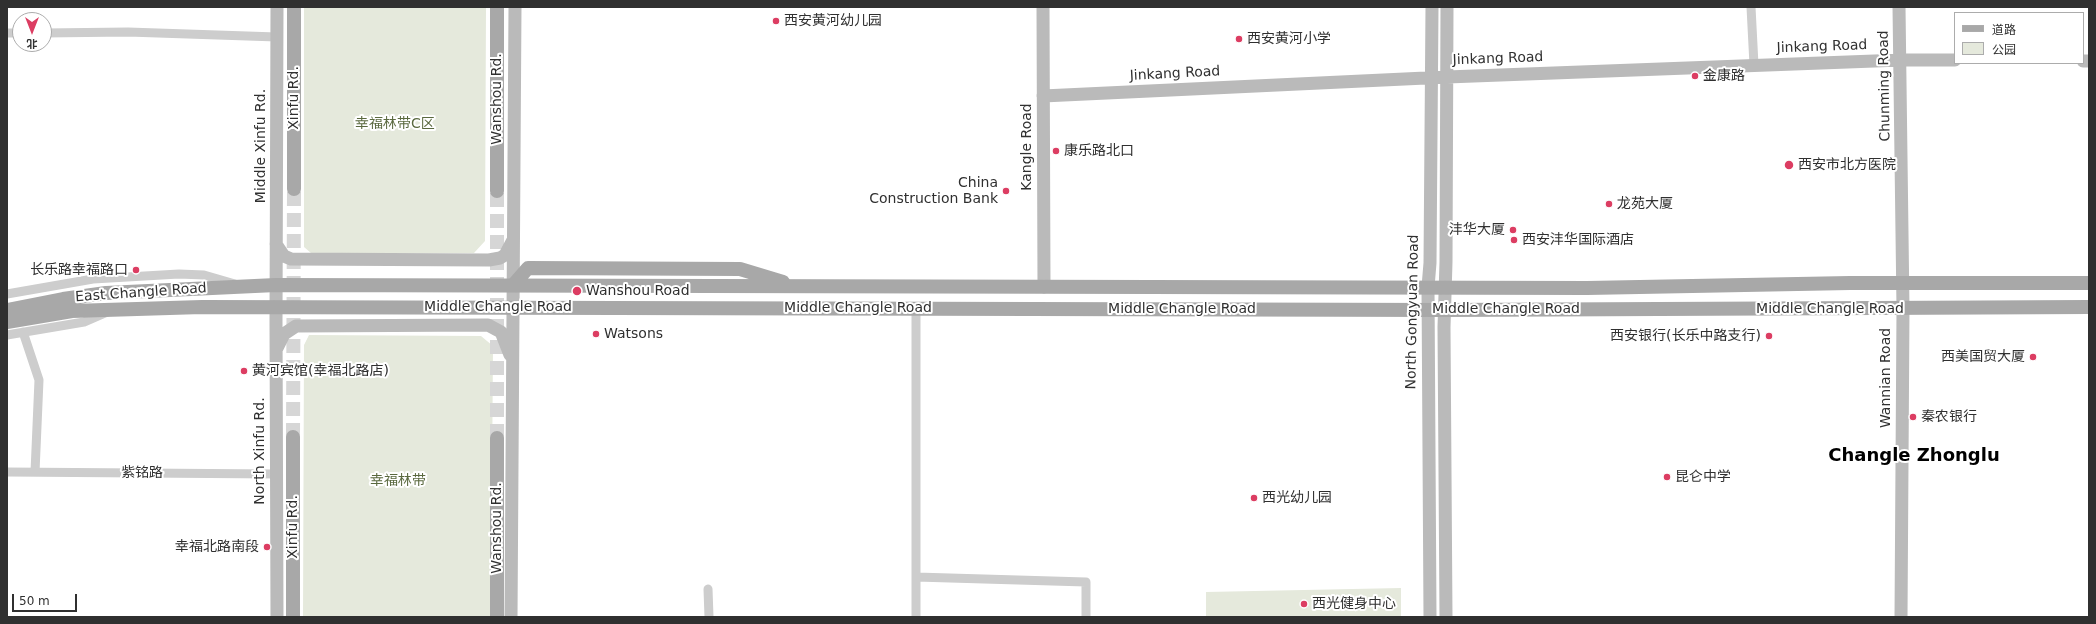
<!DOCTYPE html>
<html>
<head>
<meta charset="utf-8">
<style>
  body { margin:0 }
  #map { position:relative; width:2096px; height:624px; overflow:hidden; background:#fff; font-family:"DejaVu Sans","Noto Sans SC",sans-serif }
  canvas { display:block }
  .frame { position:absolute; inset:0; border:8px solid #303030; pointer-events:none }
  .legend { position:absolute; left:1954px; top:12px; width:130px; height:52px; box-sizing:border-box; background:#fff; border:1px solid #acacac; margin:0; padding:5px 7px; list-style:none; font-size:12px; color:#303030 }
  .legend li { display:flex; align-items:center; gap:8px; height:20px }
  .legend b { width:20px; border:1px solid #acacac }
  .north { position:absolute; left:12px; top:12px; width:40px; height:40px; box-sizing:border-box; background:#fff; border:1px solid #acacac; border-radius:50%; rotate:180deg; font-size:11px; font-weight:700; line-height:16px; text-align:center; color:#303030 }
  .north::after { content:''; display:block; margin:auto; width:14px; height:18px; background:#dc3d62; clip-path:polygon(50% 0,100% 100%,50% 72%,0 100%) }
  .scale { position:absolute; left:12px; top:594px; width:65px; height:18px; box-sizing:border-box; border:2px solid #303030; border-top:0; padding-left:5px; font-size:12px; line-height:14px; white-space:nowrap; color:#303030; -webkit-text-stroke:3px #fff; paint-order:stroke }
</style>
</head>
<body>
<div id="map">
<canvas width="2096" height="624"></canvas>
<div class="frame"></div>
<ul class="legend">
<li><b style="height:5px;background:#a8a8a8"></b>道路</li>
<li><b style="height:11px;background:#e5e9dc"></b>公园</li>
</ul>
<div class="north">北</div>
<div class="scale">50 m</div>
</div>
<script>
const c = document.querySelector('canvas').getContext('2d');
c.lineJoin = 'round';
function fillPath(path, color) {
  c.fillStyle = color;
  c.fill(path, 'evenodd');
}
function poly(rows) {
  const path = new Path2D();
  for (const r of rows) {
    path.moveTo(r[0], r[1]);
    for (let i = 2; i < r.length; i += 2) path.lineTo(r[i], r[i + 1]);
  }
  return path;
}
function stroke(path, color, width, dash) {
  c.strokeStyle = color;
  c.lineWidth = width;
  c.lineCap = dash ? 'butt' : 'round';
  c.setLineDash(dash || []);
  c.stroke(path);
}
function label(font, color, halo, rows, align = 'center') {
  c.font = font + ' "DejaVu Sans","Noto Sans SC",sans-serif';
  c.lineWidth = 4;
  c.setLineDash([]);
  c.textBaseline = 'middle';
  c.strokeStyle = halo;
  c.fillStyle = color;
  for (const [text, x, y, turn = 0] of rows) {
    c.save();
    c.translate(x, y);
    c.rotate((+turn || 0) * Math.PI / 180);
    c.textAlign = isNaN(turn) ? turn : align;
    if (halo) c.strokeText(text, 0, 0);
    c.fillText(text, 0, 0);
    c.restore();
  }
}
fillPath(poly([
  [304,7,486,7,485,241,474,253,311,253,304,247],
  [309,335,481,336,493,346,491,617,303,617,304,345],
  [1401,588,1401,617,1206,617,1206,592]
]), '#e5e9dc');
stroke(poly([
  [293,437,294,189],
  [497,438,497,191]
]), '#d6d6d6', 14, [14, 7]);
stroke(poly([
  [1751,7,1754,65],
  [7,33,20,33],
  [44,33,128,32,277,37],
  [7,294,93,279,179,274,204,275,235,284],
  [23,332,39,380,35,472],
  [7,335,84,322,107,312],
  [7,472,277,474],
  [916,577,1086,582,1086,617],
  [708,589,709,617],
  [916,617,916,307]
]), '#cdcdcd', 9);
stroke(poly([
  [1043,7,1044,287],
  [1899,7,1903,309,1901,617],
  [2083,61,2089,61],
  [1043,96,1447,77,1901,60,1955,60],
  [276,244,284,256,291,259,489,260,500,258,505,255,513,240],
  [277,348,284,334,296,326,488,325,501,332,510,355],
  [277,617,276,321,277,7],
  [511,617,515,7],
  [1430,617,1428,287,1430,263,1432,7],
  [1446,617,1444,327,1446,262,1447,7]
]), '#bababa', 13);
stroke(poly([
  [497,7,497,191],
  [294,189,294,7],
  [514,284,528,268,740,269,783,282],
  [7,310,63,299,106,293,276,285,1587,288,1850,283,2089,283],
  [7,322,72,311,202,307,1444,310,2089,307],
  [497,438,497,617],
  [293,617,293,437]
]), '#a8a8a8', 14);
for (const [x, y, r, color] of [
  [776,21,4,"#dc3d62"],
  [1239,39,4,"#dc3d62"],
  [1695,76,4,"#dc3d62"],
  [1056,151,4,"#dc3d62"],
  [1789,165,5,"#dc3d62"],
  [1006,191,4,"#dc3d62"],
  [1609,204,4,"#dc3d62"],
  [1513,230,4,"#dc3d62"],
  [1514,240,4,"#dc3d62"],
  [136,270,4,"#dc3d62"],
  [577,291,5,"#dc3d62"],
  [596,334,4,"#dc3d62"],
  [1769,336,4,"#dc3d62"],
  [2033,357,4,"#dc3d62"],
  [244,371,4,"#dc3d62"],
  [1913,417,4,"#dc3d62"],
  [1667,477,4,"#dc3d62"],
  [1254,498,4,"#dc3d62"],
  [267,547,4,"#dc3d62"],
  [1304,604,4,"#dc3d62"]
]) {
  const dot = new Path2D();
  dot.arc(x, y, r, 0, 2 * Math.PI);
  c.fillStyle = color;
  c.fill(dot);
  stroke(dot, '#fff', 1.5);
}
label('14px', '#303030', '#fff', [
  ["西安黄河幼儿园",784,21],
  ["西安黄河小学",1247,39],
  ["金康路",1703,76],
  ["康乐路北口",1064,151],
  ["西安市北方医院",1798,165],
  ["China",998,183,"right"],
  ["Construction Bank",998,199,"right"],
  ["龙苑大厦",1617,204],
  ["沣华大厦",1505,230,"right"],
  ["西安沣华国际酒店",1522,240],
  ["长乐路幸福路口",128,270,"right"],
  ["Wanshou Road",586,291],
  ["Watsons",604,334],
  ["西安银行(长乐中路支行)",1761,336,"right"],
  ["西美国贸大厦",2025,357,"right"],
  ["黄河宾馆(幸福北路店)",252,371],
  ["秦农银行",1921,417],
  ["昆仑中学",1675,477],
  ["西光幼儿园",1262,498],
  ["幸福北路南段",259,547,"right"],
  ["西光健身中心",1312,604]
], 'left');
label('14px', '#303030', '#fff', [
  ["Jinkang Road",1822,47,-2],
  ["Jinkang Road",1498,59,-2],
  ["Jinkang Road",1175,74,-3],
  ["Chunming Road",1885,86,-91],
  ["Xinfu Rd.",294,98,-90],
  ["Wanshou Rd.",497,99,-90],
  ["Middle Xinfu Rd.",261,146,-90],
  ["Kangle Road",1027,147,-90],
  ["East Changle Road",141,293,-4],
  ["Middle Changle Road",498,307],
  ["Middle Changle Road",858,308],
  ["Middle Changle Road",1182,309],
  ["Middle Changle Road",1506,309],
  ["Middle Changle Road",1830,309],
  ["North Gongyuan Road",1413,312,-89],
  ["Wannian Road",1886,378,-90],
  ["North Xinfu Rd.",260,451,-90],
  ["紫铭路",142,473],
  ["Xinfu Rd.",293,527,-90],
  ["Wanshou Rd.",497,528,-90]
]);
label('14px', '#5a693f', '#fff', [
  ["幸福林带C区",395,124],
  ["幸福林带",398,481]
]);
label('bold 18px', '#000', '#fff', [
  ["Changle Zhonglu",1914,456]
]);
</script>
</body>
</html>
